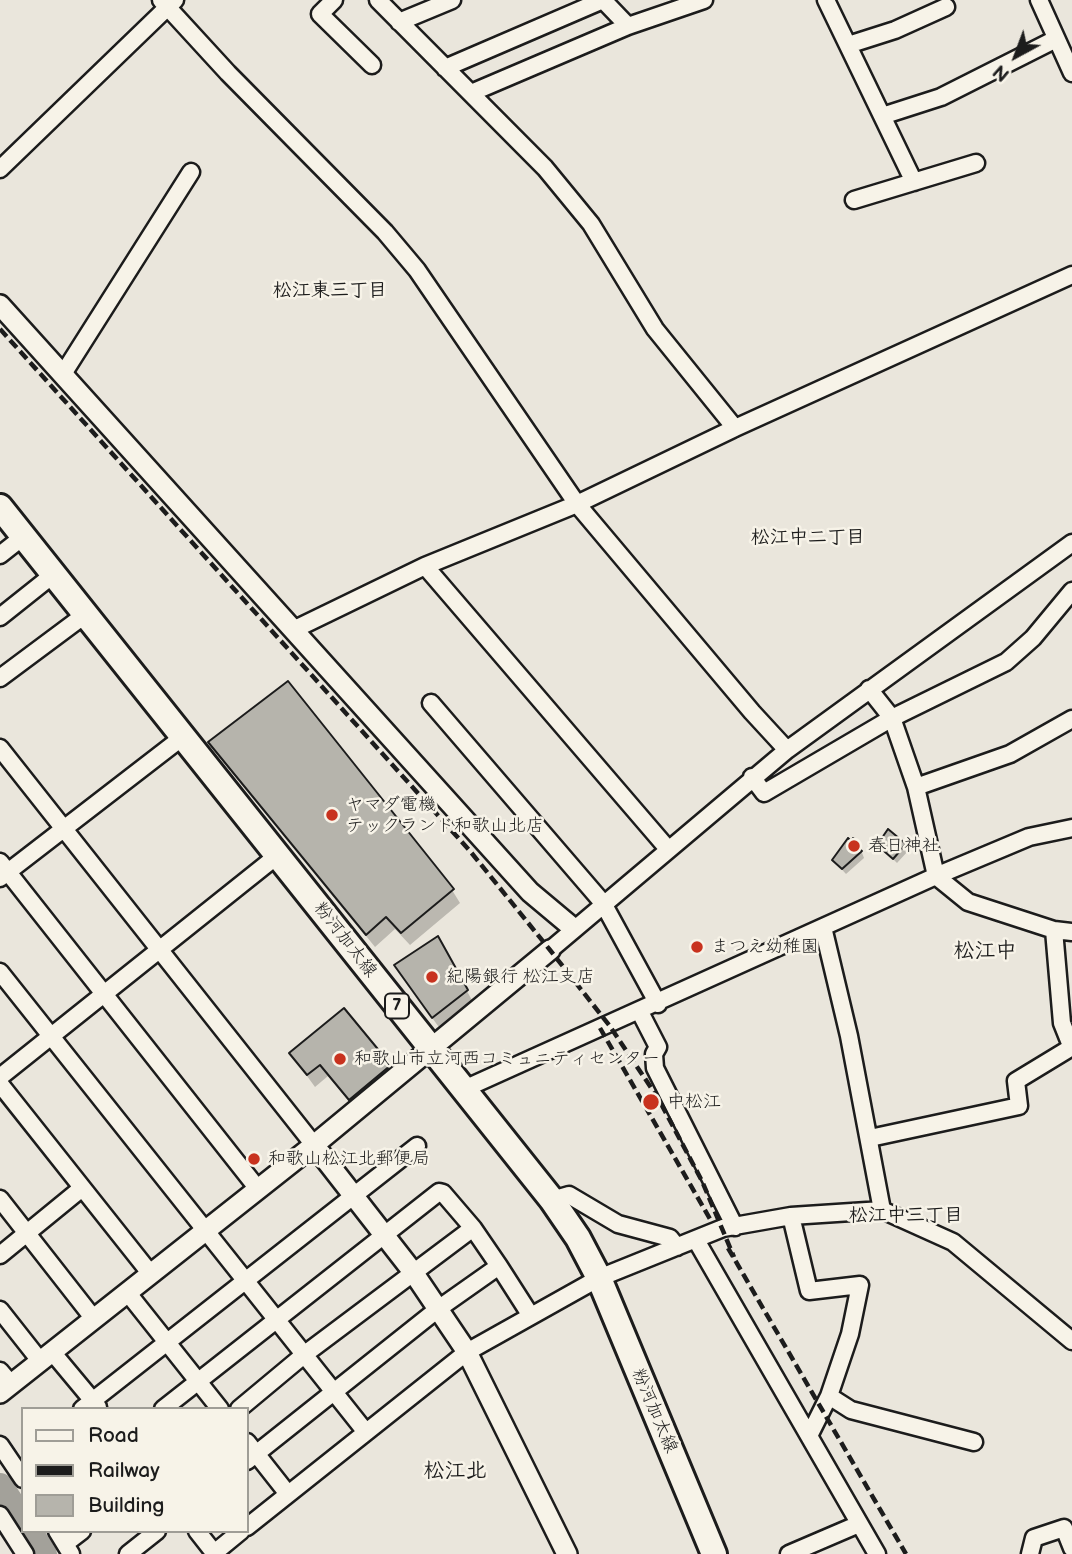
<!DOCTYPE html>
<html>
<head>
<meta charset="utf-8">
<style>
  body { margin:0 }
  #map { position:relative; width:1072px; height:1554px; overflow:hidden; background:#eae6dc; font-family:"Balsamiq Sans",sans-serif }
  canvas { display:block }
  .legend { position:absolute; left:21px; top:1407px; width:228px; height:126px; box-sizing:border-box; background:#f7f3e8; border:2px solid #9f9d96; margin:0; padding:9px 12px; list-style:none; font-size:21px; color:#1c1c1c }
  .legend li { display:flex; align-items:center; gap:14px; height:35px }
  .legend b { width:35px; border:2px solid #9f9d96 }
  .north { position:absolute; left:981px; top:21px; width:70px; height:70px; -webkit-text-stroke:5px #f7f3e8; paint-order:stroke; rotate:221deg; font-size:19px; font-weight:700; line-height:28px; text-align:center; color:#1c1c1c }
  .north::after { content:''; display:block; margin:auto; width:24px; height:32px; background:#1c1c1c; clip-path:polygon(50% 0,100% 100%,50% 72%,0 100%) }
</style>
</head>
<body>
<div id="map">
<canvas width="1072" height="1554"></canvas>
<ul class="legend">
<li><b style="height:9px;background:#f7f3e8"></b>Road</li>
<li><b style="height:9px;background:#1c1c1c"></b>Railway</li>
<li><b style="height:19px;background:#b6b4ac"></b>Building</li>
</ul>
<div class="north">N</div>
</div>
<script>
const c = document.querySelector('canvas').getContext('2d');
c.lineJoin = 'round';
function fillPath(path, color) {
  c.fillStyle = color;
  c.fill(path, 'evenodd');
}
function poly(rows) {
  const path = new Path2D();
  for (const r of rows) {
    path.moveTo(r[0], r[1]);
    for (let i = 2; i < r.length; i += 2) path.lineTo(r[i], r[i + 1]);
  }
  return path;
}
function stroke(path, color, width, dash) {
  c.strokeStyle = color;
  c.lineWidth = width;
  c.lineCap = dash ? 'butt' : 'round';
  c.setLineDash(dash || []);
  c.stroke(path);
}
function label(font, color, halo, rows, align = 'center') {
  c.font = font + ' "Balsamiq Sans","Klee One",sans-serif';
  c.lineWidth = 5;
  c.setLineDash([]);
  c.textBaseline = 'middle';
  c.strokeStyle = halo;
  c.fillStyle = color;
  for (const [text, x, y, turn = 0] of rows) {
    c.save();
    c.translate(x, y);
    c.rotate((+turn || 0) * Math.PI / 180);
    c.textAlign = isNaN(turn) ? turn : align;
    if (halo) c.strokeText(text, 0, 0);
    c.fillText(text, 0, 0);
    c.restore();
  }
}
fillPath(poly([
  [210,743,452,890,460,903,410,945,395,929,375,947],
  [859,845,864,858,846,874,834,861],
  [904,845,908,851,897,863,880,846],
  [438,938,474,1004,441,1030,403,978],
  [344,1011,397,1079,357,1111,328,1076,315,1087,291,1054]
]), '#0003');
stroke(poly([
  [0,1486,23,1521],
  [29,1531,44,1554]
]), '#a3a19a', 26);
const building = poly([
  [288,681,454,889,401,933,386,917,366,935,208,742,288,681],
  [888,829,906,844,893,859,877,845,888,829],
  [848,838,851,841,853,838,860,844,857,847,862,851,842,869,832,860,848,838],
  [438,936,468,990,432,1018,394,965,438,936],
  [344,1008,391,1065,349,1100,320,1065,307,1075,289,1053,344,1008]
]);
fillPath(building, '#b6b4ac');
stroke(building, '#1c1c1c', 2);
const minor = poly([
  [161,0,228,73,385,232,417,270,577,504,752,712,787,750],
  [334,0,320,14,372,65],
  [378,0,545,168,591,224,655,329,735,428],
  [603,0,628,26],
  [826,0,914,182],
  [1039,0,1072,73],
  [399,22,452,0],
  [848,45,895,30,946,7],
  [445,68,603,0],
  [471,93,628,26,704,0],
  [882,116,941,97,1056,39],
  [0,169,175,0],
  [854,200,976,163],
  [63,374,191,172],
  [0,555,24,536],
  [425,566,668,849],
  [0,617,54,574],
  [293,630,425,566,577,504,735,428,1072,275],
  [0,678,86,614],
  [869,689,892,718,916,787,936,876,968,902,1054,930,1072,932],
  [431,703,603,903,658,1004],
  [0,748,314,1145],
  [752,777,764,793,892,718,1006,662,1033,638,1072,591],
  [916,787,1010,754,1072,719],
  [0,862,258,1189],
  [0,878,184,736],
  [823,927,849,1036,882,1210],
  [1054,930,1062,1023,1072,1048],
  [550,950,787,750,1072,543],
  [0,972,365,1431],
  [640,1012,658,1047,654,1054,655,1068,735,1227],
  [0,1077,278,855],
  [0,1084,150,1273],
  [464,1089,936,876,1029,837,1072,828],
  [870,1138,1019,1106,1016,1081,1072,1047],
  [0,1199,94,1319],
  [552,1200,569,1195,618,1224,670,1238,677,1247],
  [791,1216,809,1291,860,1285,850,1334,829,1396],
  [696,1240,877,1554],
  [0,1255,82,1188],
  [127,1292,220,1409],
  [0,1310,41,1362],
  [53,1353,98,1407],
  [0,1371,11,1384],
  [82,1409,417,1146],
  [163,1409,439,1192,443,1193,473,1228,499,1266],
  [239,1409,305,1354,473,1228],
  [809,1436,829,1396,851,1410,974,1442],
  [247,1442,288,1494],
  [0,1445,23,1479],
  [247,1461,438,1309,499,1266,531,1316],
  [0,1515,25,1554],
  [247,1527,467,1352,599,1278,723,1228,791,1216,882,1210,953,1242,1072,1341],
  [57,1531,71,1554],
  [197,1531,215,1554],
  [65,1544,82,1531],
  [128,1554,157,1531],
  [213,1554,241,1531],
  [789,1554,859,1524],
  [1030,1554,1034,1538,1064,1528,1072,1548]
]);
const tertiary = poly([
  [0,305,530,892,573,928],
  [314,1145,413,1272,467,1352,567,1554],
  [0,1393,314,1145,550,950]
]);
const primary = poly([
  [0,507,552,1200,578,1238,599,1278,714,1554]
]);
stroke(minor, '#1c1c1c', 21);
stroke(tertiary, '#1c1c1c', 24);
stroke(primary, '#1c1c1c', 30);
stroke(minor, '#f7f3e8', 16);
stroke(tertiary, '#f7f3e8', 19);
stroke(primary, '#f7f3e8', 24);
stroke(poly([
  [0,329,470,851,550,950,609,1025,658,1098,702,1181,734,1257],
  [600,1028,710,1219],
  [728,1248,906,1554]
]), '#1c1c1c', 4.5, [10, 5]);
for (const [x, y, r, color] of [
  [332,815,7,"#c8321e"],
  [854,846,7,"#c8321e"],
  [697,947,7,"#c8321e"],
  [432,977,7,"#c8321e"],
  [340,1059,7,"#c8321e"],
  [651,1102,9,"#c8321e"],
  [254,1159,7,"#c8321e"]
]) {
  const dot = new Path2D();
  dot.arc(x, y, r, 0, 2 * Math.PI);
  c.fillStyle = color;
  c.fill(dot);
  stroke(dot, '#f7f3e8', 2.5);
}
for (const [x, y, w] of [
  [397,1006,24]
]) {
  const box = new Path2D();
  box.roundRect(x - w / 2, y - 12.5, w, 25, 5);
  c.fillStyle = '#f7f3e8';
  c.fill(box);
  stroke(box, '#1c1c1c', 2);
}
label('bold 16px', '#1c1c1c', null, [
  ["7",397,1006]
]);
label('18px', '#1c1c1c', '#f7f3e8', [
  ["ヤマダ電機",346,805],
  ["テックランド和歌山北店",346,826],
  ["春日神社",868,846],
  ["まつえ幼稚園",711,947],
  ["紀陽銀行 松江支店",446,977],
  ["和歌山市立河西コミュニティセンター",354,1059],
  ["中松江",667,1102],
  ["和歌山松江北郵便局",268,1159]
], 'left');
label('18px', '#1c1c1c', '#f7f3e8', [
  ["粉河加太線",345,940,52],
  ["粉河加太線",654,1411,67]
]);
label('bold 19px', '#1c1c1c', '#f7f3e8', [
  ["松江東三丁目",330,291],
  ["松江中二丁目",808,538],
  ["松江中三丁目",906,1216]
]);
label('bold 21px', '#1c1c1c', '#f7f3e8', [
  ["松江中",985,952],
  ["松江北",455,1472]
]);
</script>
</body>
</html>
